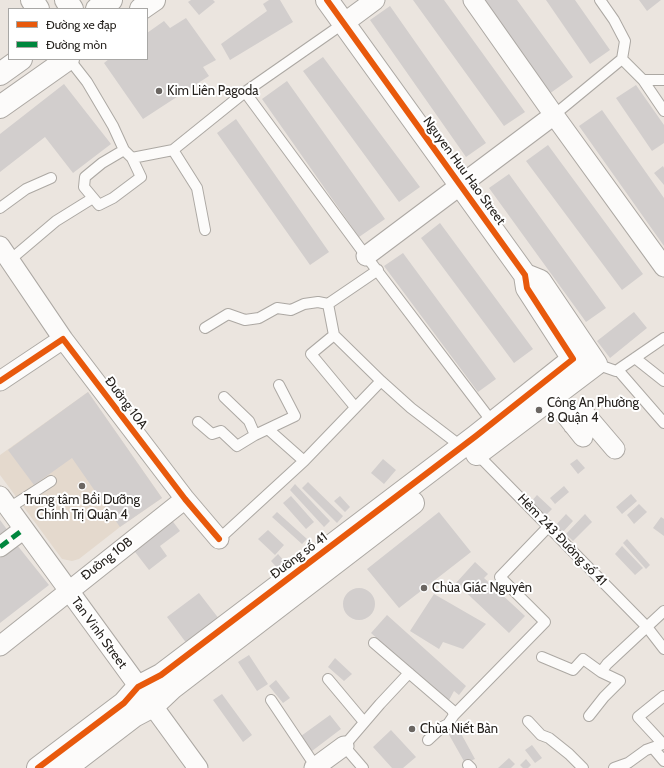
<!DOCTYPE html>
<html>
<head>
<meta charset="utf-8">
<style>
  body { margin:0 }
  #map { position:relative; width:664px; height:768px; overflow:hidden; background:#ebe5df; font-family:Cabin,sans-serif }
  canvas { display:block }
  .legend { position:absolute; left:8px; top:8px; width:140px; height:52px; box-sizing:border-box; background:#fff; border:1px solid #a8a7a5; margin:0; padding:5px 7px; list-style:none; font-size:12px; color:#26221e }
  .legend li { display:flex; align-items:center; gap:8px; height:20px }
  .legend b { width:20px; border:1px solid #a8a7a5 }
</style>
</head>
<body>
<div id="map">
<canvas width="664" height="768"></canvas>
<ul class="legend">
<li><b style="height:5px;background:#e8590c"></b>Đường xe đạp</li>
<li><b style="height:5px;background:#00873e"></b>Đường mòn</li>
</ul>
</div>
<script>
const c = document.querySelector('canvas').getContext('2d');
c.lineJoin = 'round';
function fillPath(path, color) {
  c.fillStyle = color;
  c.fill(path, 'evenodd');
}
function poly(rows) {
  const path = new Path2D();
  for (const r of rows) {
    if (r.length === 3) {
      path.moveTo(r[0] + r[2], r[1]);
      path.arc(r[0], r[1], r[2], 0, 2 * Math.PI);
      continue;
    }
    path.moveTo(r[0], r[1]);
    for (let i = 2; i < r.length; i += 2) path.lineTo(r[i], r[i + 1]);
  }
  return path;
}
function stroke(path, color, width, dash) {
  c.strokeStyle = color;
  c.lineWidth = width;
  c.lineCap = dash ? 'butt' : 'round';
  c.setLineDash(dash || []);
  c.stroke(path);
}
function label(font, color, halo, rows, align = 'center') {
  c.font = font + ' Cabin,sans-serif';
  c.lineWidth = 4;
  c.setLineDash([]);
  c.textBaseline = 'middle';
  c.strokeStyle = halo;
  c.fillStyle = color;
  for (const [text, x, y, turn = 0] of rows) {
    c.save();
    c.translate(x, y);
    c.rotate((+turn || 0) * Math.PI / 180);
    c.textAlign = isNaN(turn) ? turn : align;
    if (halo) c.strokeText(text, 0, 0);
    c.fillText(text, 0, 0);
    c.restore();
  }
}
fillPath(poly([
  [88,392,162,498,120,527,79,559,72,561,62,559,0,475,0,455]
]), '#e4d9cd');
fillPath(poly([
  [191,0,213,0,215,2,199,15,188,2],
  [269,0,280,0,293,22,230,60,221,44,267,11,263,4],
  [413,0,444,0,525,112,504,126],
  [481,0,517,0,573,77,549,94],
  [546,0,575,0,610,50,590,64],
  [639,0,661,0,647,11],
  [390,6,486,143,466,157,370,20],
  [186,18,216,60,203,67,209,76,143,119,104,63,109,59,147,59,147,33,164,21,170,28],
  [323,57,420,187,399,202,303,71],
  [287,81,385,219,359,237,262,99],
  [64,84,111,144,73,173,45,137,0,172,0,134],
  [636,85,664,125,664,143,652,151,616,98],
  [602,110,664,198,664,246,579,126],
  [236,119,329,252,310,265,217,133],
  [548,145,643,274,622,290,526,161],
  [663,166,664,168,664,185,654,173],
  [509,174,606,308,586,322,489,188],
  [440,223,533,349,514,363,421,238],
  [403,253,496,379,478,392,384,266],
  [634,312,647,328,610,358,597,341],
  [88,392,162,498,120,527,72,458,34,485,8,450],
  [383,459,396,470,384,484,371,473],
  [577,459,585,468,578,474,570,464],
  [308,482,343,516,337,523,302,488],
  [295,484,330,521,324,527,290,490],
  [564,486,569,492,555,504,550,498],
  [631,494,637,501,622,514,616,507],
  [537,495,552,509,545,516,530,503],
  [291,496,314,522,306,529,283,503],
  [340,496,350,507,345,512,334,501],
  [639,504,647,512,634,524,627,515],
  [277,512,307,539,302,544,272,517],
  [439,512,471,552,399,608,367,569],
  [566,514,573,521,562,533,555,526],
  [585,514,592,522,573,541,566,534],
  [661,517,664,519,664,536,653,528],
  [171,519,180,531,160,546,167,556,149,570,132,548],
  [0,520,11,535,0,542],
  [268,530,284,545,275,555,258,539],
  [627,539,650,565,646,569,623,543],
  [17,545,49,585,0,623,0,558],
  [622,546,643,568,635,575,615,554],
  [278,554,285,562,278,569,271,561],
  [475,562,488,574,484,578,525,616,509,633,456,583],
  [359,604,16],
  [199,593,223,624,190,648,167,617],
  [434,594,486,624,463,649,443,642,439,649,410,631],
  [387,615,466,686,459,695,454,691,448,702,371,633],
  [249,655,268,684,257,691,238,662],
  [335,658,352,674,344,681,328,667],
  [276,680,290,698,283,703,269,686],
  [222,694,252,735,243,742,213,700],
  [330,715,341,729,312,751,301,736],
  [458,728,475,759,465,763,448,733],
  [391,730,416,757,403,768,392,768,373,747],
  [532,745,542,758,535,763,525,750],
  [509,758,515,764,511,768,498,768],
  [526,759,531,765,528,768,523,768,520,765]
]), '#d2cecd');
const lane = poly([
  [69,59,87,82,113,126,124,150],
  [622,59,643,80,664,111],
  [643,80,664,80],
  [245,92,366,256,493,423],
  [554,115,622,59,625,41,614,20,600,0],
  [124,150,132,158,141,177,113,198,99,205,84,187,85,177,102,163,124,150],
  [173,150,245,92,344,23],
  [132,158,173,150,197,188,205,230],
  [0,208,26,189,51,178],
  [10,260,56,221,93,198],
  [328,304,334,335,381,381,411,408,462,447],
  [205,328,228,314,245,320,259,318,277,308,291,310,304,304,318,302,328,304,378,270],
  [334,335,311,354,355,407],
  [635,358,664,381],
  [596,364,616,371,664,338],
  [618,370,664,423],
  [224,397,249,421,255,435],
  [198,422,212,434,221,431,237,446,255,435,295,416,279,385],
  [269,430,304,461],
  [477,454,647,627,664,649],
  [9,508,51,481],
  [219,539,304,461,381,381],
  [374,643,452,710,454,715,545,622,500,577,549,526],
  [542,657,573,670,583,659,601,672,620,681,604,697,589,716],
  [601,672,607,664,664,611],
  [328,679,364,722],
  [271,700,316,767],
  [528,721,541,735,549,738,569,754,583,768],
  [428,740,442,727,448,724,454,715],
  [653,748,664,761],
  [468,765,471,768],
  [363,768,344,746,380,704,409,673],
  [614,768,628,763,646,750,663,744,638,717,664,696]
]);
const street = poly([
  [473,0,554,115,664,267],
  [344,23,375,0],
  [0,246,63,339],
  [366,256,554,115],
  [0,381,63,339,185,499,219,539],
  [552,398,583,437],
  [573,425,586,415,615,449],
  [0,496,198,768],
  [0,547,24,529],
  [0,646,185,499],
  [314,768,344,746]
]);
const secondary = poly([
  [327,0,525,275,527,288,573,359],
  [97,9,111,0],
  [141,9,154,0],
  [525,275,540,281,596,364],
  [477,454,596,364],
  [38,768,124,703,138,687,161,675,476,436,573,359],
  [66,768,134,716,153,706,172,688,413,503]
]);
const primary = poly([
  [32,0,38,9],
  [66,0,72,9],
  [0,74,21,59],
  [0,107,68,59]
]);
stroke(lane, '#aca8a3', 12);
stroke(street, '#aca8a3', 21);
stroke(secondary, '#aca8a3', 24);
stroke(primary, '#aca8a3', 24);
stroke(lane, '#fcfbfa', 10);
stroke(street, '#fcfbfa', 19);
stroke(secondary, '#fcfbfa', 22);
stroke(primary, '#fcfbfa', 22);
stroke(poly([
  [0,547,24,529]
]), '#00873e', 5, [10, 5]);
stroke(poly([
  [0,381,63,339,185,499,219,539],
  [38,768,124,703,138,687,161,675,476,436,573,359,527,288,525,275,327,0]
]), '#e8590c', 6);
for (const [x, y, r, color] of [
  [159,91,4,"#6b6662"],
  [539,410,4,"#6b6662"],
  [82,486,4,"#6b6662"],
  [424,588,4,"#6b6662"],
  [412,729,4,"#6b6662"]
]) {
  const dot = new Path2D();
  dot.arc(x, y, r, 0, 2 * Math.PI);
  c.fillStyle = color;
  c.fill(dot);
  stroke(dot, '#fff', 1.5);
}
label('13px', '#26221e', '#fff', [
  ["Kim Liên Pagoda",167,91],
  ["Công An Phường",547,403],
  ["8 Quận 4",547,418],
  ["Trung tâm Bồi Dưỡng",82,500,"center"],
  ["Chính Trị Quận 4",82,515,"center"],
  ["Chùa Giác Nguyên",432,588],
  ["Chùa Niết Bàn",420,729]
], 'left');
label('13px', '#26221e', '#fff', [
  ["Nguyen Huu Hao Street",464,171,54],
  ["Đường 10A",126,403,53],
  ["Hẻm 243 Đường số 41",562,540,46],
  ["Đường số 41",299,556,-37],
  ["Đường 10B",107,559,-38],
  ["Tan Vinh Street",99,633,54]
]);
</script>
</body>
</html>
